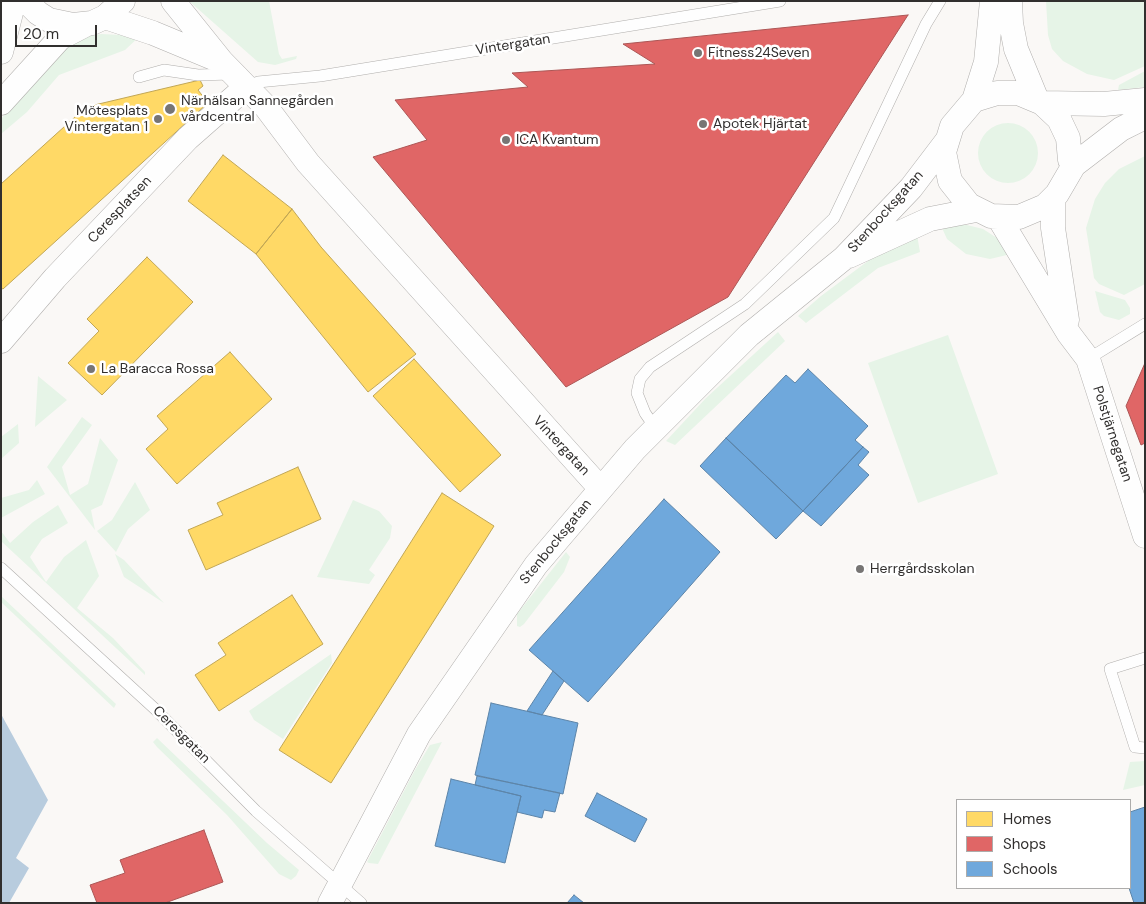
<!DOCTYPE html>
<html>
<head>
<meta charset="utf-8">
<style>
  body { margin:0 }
  #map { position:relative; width:1146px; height:904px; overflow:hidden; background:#faf8f6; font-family:"DM Sans",sans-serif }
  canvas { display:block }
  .frame { position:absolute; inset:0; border:2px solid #312f2e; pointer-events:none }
  .legend { position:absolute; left:956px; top:799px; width:175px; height:90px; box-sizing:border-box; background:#fff; border:1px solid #adacab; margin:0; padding:6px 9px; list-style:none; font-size:15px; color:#312f2e }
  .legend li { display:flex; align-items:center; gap:10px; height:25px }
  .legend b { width:25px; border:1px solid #adacab }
  .scale { position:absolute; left:15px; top:25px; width:82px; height:22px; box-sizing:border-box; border:2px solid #312f2e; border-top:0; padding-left:6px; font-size:15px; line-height:18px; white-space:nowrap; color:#312f2e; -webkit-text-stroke:4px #fff; paint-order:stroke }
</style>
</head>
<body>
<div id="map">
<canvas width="1146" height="904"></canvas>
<div class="frame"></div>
<ul class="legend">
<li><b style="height:14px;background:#ffd966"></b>Homes</li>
<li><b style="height:14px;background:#e06666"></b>Shops</li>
<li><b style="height:14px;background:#6fa8dc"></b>Schools</li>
</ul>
<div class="scale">20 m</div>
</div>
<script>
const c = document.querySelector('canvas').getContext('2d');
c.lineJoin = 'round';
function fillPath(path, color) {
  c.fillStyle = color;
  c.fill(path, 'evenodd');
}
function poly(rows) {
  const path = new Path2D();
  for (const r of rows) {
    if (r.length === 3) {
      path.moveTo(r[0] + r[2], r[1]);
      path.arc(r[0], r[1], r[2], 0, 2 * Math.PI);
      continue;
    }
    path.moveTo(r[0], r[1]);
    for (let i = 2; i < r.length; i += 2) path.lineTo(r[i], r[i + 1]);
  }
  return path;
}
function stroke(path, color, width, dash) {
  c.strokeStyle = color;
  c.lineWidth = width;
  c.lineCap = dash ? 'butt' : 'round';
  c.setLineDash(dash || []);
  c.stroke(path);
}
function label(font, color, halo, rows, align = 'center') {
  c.font = font + ' "DM Sans",sans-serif';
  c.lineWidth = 5;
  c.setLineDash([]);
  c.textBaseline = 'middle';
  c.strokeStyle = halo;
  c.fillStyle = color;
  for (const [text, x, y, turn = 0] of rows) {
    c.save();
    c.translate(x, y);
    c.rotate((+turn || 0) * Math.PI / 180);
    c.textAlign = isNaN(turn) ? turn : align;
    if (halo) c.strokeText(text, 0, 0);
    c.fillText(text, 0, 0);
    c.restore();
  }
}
fillPath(poly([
  [189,1,269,1,279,54,282,59,297,56,296,59,275,65,258,62],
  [1046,1,1145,2,1145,66,1114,80,1087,74,1063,61,1052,49,1048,35],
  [101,34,140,36,125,50,59,75,27,112,1,134,1,119,59,51,83,37],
  [1145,71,1145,87,1118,90,1119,85],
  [1008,153,30],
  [1145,156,1145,284,1124,295,1099,284,1094,278,1086,228,1095,199,1105,183,1119,169],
  [952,225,967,225,983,229,997,238,1011,254,990,259,966,254,947,239,942,228],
  [917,235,920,252,878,268,806,323,798,316,821,296,876,255],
  [1095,291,1125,300,1130,308,1130,314,1119,320,1104,316,1100,312],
  [778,332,785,341,675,445,666,441,706,398],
  [948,335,998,474,918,503,868,363],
  [38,376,67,400,35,427],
  [82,417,92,425,62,467,70,495,88,484,100,438,118,460,102,505,91,510,95,530,47,467],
  [18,424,19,443,1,459,1,437],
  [37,480,45,494,1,518,1,498,29,490],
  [135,482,150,510,128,529,116,552,97,531,112,520],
  [353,500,379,511,392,526,390,538,369,570,375,575,369,584,317,577],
  [58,505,68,523,42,539,30,557,46,582,64,557,86,540,99,576,77,608,113,638,145,672,145,675,1,541,1,531,10,543,33,522],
  [566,552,570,557,564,572,524,624,520,627,517,626,517,614],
  [115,554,124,560,164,603,124,577],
  [1,596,116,704,114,708,1,602],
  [331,654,332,663,283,739,254,720,249,711],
  [157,738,267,843,299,870,296,876,291,880,279,874,227,815,157,747,153,742],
  [442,742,378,864,369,863,367,862,369,858,415,770,430,745],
  [1145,761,1145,785,1123,790,1130,762]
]), '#e6f4e7');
fillPath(poly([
  [1,714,48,800,16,858,29,868,9,903,1,903]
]), '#b8ccde');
const homes = poly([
  [200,80,203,86,198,90,208,103,3,289,1,288,1,184,86,107,200,80],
  [223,155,292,209,256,254,188,201,223,155],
  [292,209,321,247,416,354,368,392,256,254,292,209],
  [147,257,193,302,102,395,68,363,99,331,87,319,147,257],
  [230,352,272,399,177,484,146,449,168,429,157,416,230,352],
  [414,359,501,455,460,492,373,396,414,359],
  [298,467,321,519,206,570,188,530,223,515,217,503,298,467],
  [442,493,494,526,331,783,279,750,442,493],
  [292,595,323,644,219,711,195,675,226,655,218,643,292,595]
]);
fillPath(homes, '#ffd966');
stroke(homes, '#c1a655', 1);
const shops = poly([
  [908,15,728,297,566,387,373,157,427,140,395,100,528,87,512,73,655,64,623,44,908,15],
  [1145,363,1145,443,1141,445,1126,406,1145,363],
  [204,830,223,882,165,903,97,903,90,885,125,873,120,860,204,830]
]);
fillPath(shops, '#e06666');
stroke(shops, '#ac5655', 1);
const schools = poly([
  [808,369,868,426,855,440,863,447,803,511,726,438,786,375,795,383,808,369],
  [726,438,803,511,776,539,700,466,726,438],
  [863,447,869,452,858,465,869,475,821,526,803,511,863,447],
  [664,499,720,552,588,702,529,650,664,499],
  [553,671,564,681,542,715,527,711,553,671],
  [491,703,578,723,563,794,475,775,491,703],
  [477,776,560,793,555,812,544,810,542,818,517,812,521,796,475,785,477,776],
  [451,779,521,796,505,863,435,846,451,779],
  [597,793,647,819,635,842,585,816,597,793],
  [1145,807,1145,903,1134,903,1129,888,1130,812,1145,807],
  [574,895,584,903,567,903,574,895]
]);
fillPath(schools, '#6fa8dc');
stroke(schools, '#5c84a8', 1);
const service = poly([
  [139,77,164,70,198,75,231,74],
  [246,87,258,82,320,76,780,1],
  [1088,359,1145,324],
  [656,429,645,413,637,393,640,379,650,367,745,304,834,218,926,24,940,1],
  [1,568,155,709,256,811,361,903],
  [1145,658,1110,669,1135,747,1145,748]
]);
const minor = poly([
  [26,1,38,13,49,20,73,25,92,23,105,17,123,1],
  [173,1,222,62,266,107,308,163,600,488],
  [1010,1,1011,23,1016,49,1037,100],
  [105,17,153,33,218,60],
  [1,52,14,1],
  [974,100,986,62,992,1],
  [1,103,60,38,85,25],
  [1042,103,1104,104,1145,100],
  [1074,165,1070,160,1068,138,1059,119,1042,103,1018,93,997,93,974,100,952,126,944,152,950,181,969,205,991,216,1019,217,1045,206,1057,194,1074,165,1121,129,1145,117],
  [1053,199,1053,228,1067,320],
  [999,218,1069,334,1088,359,1145,536],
  [849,256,930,219,976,210],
  [1,341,55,278,188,138,246,87],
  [330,903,419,734,536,565,635,449,749,335,844,258,911,188,946,142]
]);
stroke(service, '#b0aeac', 12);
stroke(minor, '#b0aeac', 25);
stroke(service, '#fefefe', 11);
stroke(minor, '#fefefe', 24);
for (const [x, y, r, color] of [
  [698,53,5,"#777574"],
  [170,109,6,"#777574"],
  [158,119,5,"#777574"],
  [703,124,5,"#777574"],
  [506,140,5,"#777574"],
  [91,369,5,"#777574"],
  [860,569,5,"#777574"]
]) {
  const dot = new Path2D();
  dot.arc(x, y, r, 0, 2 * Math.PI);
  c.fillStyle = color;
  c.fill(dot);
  stroke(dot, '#fff', 2);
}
label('14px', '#312f2e', '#fff', [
  ["Vintergatan",513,45,-9],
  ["Ceresplatsen",120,210,-47],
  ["Stenbocksgatan",886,212,-48],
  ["Polstjärnegatan",1112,434,72],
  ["Vintergatan",561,446,47],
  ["Stenbocksgatan",556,542,-51],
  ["Ceresgatan",181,735,45]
]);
label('14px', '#312f2e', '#fff', [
  ["Fitness24Seven",708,53],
  ["Närhälsan Sannegården",181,101],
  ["vårdcentral",181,117],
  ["Mötesplats",148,111,"right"],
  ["Vintergatan 1",148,127,"right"],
  ["Apotek Hjärtat",713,124],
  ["ICA Kvantum",516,140],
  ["La Baracca Rossa",101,369],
  ["Herrgårdsskolan",870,569]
], 'left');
</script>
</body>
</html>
